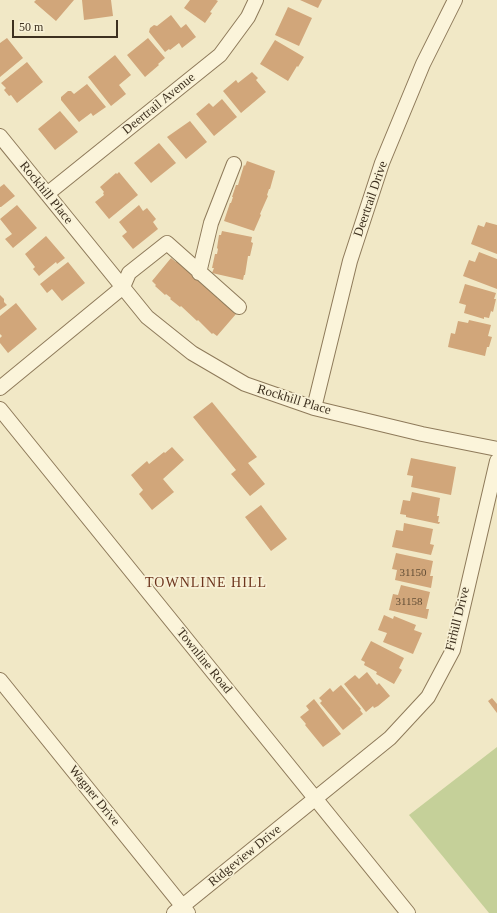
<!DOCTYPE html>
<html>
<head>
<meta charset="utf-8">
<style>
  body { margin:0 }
  #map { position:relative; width:497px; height:913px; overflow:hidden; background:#f1e8c6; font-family:"Times New Roman",serif }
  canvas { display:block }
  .scale { position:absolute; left:12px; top:20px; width:106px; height:18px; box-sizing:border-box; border:2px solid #3d301f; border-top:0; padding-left:5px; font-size:12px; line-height:14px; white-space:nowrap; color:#3d301f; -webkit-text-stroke:3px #f8f1d6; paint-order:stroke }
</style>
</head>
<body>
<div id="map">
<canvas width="497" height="913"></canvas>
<div class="scale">50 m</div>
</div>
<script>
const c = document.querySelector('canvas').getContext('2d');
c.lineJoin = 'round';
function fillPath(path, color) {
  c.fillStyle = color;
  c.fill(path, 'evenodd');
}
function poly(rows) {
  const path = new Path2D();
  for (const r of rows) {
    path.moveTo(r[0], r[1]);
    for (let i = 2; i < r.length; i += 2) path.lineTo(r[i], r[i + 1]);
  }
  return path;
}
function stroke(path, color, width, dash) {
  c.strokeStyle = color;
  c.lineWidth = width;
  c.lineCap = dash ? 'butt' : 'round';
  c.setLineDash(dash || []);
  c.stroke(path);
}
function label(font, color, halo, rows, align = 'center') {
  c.font = font + ' "Times New Roman",serif';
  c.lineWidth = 3.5;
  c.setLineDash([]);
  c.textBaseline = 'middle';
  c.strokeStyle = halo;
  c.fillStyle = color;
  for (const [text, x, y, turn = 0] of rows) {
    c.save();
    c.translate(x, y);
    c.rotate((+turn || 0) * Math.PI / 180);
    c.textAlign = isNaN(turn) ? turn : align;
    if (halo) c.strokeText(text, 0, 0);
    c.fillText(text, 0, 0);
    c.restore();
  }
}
fillPath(poly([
  [497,747,497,913,489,913,409,815]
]), '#c5d099');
fillPath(poly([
  [36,0,74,0,56,21,34,2],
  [82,0,111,0,113,16,84,20],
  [190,0,216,0,218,1,210,12,212,13,205,23,184,8],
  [300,0,322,0,318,8],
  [288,7,312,18,299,46,275,35],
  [171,15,181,28,186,24,196,37,182,48,179,43,170,50,169,49,165,52,149,32,150,28,154,25,157,26],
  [7,38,23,58,0,77,0,43],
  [148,38,165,58,158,64,159,65,145,77,127,55],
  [275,40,304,57,298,67,297,66,288,81,260,64],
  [115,55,131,75,119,85,126,94,111,106,88,77],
  [27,62,43,82,17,103,11,95,9,96,4,90,6,88,1,83],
  [252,72,258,78,256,80,266,92,241,113,223,91,236,80,238,83],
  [87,84,106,107,93,116,91,113,79,122,61,100,61,97,68,91,71,91,74,94],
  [222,99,237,117,214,136,196,114,209,103,213,107],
  [60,111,78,132,55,150,38,129],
  [190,121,207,142,186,159,167,137],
  [159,143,176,163,151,183,134,163],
  [247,161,275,171,270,189,269,189,267,195,268,196,260,214,261,215,254,231,224,221,230,203,231,203,233,197,232,197,236,185,238,185,244,165,245,166],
  [119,172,138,195,109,219,95,202,104,195,103,193,104,192,100,187,116,173,117,174],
  [4,184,15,196,1,207,0,207,0,187],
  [17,205,37,228,13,248,5,239,12,234,0,219],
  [139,205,143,211,147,208,156,219,153,222,158,229,133,249,122,236,127,232,119,222],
  [486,222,497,225,497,254,471,244,478,225,484,227],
  [222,231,252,237,251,242,253,243,250,256,248,256,245,275,244,275,243,280,212,273,214,268,212,268,215,254,217,254,218,249,217,248,219,235,221,235],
  [46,236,65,258,57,264,56,262,39,276,33,269,35,267,25,254],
  [479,252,497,259,497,289,463,276,469,260,475,262],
  [171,258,176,262,177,261,191,274,192,273,219,296,217,298,233,309,232,311,236,314,217,336,213,333,212,334,198,320,197,321,181,306,180,307,170,299,171,298,166,294,165,295,155,286,156,285,152,281],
  [68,262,85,283,62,301,52,289,47,293,40,284],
  [465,284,496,293,494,299,496,299,493,312,491,311,489,318,484,317,484,319,464,313,466,305,459,303],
  [0,295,4,299,4,302,7,305,0,310],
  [16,303,37,329,8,353,0,343,0,338,2,336,0,334,0,316],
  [469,320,491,325,488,336,492,337,489,347,487,347,485,356,448,347,451,333,455,334,458,321,468,323],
  [212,402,257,457,248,463,265,484,250,496,231,474,236,470,193,417],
  [172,447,184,460,163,479,174,492,152,510,139,494,143,490,131,475,147,461,149,464,164,452,165,453],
  [411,458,456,467,451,495,411,487,413,476,407,475],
  [412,492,440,498,437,516,439,516,438,522,440,522,439,524,406,517,406,515,400,514,403,500,410,501],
  [261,505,287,539,271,551,245,517],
  [404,523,433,529,430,544,434,545,431,555,392,547,396,530,403,531],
  [396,553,433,561,430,576,433,576,431,588,395,580,397,570,392,569],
  [401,585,430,592,426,609,429,609,427,619,389,610,393,594,398,595],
  [384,615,393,619,394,616,416,625,414,630,422,633,413,654,383,642,387,633,378,630],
  [371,641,404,658,399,668,402,670,394,684,376,674,377,672,364,665,365,662,361,660],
  [367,672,377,685,379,683,390,696,378,706,374,708,373,706,366,712,344,684,355,675,359,679],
  [341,685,361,709,360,710,363,714,343,730,320,703,322,701,319,698,330,688,333,692],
  [492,698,497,704,497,713,488,701],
  [314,699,341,734,323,747,305,725,306,724,300,717,309,710,306,706]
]), '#d1a67a');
const minor = poly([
  [0,136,147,317,192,353,245,384,314,408,422,434,497,449],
  [47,194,220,55,248,17,256,0],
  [199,273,211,223,234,164],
  [0,388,123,287,129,273,167,243,239,307],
  [314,408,350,261,382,163,423,64,455,0],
  [0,409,408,913],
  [0,680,188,913],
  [174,913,390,738,428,697,453,650,497,461]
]);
stroke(minor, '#8e7a5a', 16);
stroke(minor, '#fbf4da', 14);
label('11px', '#624e36', null, [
  ["31150",413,573],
  ["31158",409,602]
]);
label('13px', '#3d301f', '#f8f1d6', [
  ["Deertrail Avenue",159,104,-39],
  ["Rockhill Place",46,193,51],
  ["Deertrail Drive",371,199,-71],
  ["Rockhill Place",294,400,17],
  ["Firhill Drive",458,619,-76],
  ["Townline Road",204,661,51],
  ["Wagner Drive",94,796,51],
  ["Ridgeview Drive",245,856,-39]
]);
c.letterSpacing = '1px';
label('14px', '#6c341c', '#f8f1d6', [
  ["TOWNLINE HILL",206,583]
]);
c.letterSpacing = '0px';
</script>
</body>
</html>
